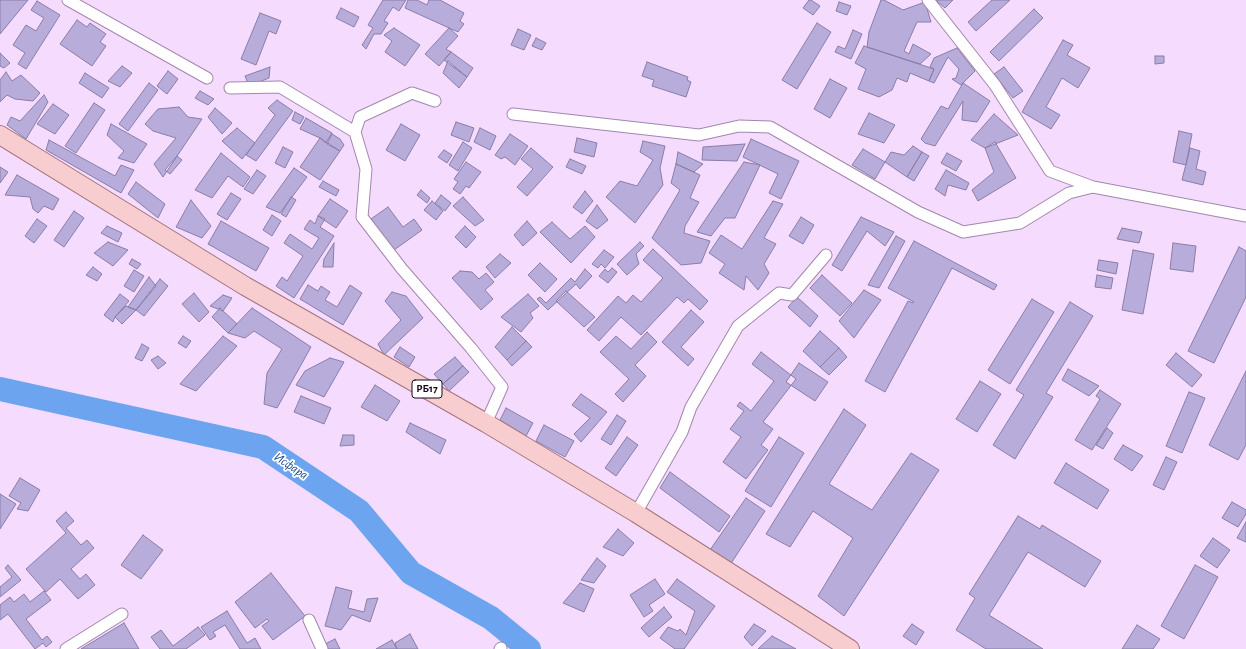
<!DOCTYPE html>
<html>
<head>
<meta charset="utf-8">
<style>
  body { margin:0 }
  canvas { display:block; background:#f5dcff }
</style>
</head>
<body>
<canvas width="1246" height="649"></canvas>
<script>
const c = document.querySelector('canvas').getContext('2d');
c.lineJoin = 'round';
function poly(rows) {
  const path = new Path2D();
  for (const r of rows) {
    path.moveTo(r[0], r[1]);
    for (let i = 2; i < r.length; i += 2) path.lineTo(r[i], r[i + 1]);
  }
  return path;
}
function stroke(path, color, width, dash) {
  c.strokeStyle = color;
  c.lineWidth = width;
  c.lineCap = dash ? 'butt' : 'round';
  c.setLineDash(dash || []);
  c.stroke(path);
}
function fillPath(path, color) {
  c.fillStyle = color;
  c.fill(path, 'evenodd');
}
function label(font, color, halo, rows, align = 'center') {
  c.font = font + ' "Alegreya Sans",sans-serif';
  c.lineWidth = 3.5;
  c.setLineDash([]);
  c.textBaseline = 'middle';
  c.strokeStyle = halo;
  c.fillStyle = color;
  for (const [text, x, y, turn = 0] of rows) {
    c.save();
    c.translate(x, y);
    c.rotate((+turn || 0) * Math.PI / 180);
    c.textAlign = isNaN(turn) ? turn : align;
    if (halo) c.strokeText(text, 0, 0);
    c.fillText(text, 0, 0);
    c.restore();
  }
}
stroke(poly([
  [0,389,263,447,359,511,411,573,491,618,529,649]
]), '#6ca4f0', 24);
const building = poly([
  [0,0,28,0,0,34,0,0],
  [383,0,406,0,399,11,393,7,384,21,388,23,381,34,374,34,366,49,362,45,373,28,368,25,383,0],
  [408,0,417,0,427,5,429,0,440,0,464,13,460,21,464,24,458,32,405,8,408,0],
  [809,0,811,0,820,6,813,15,803,8,809,0],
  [881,0,884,0,903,10,925,2,931,22,917,22,904,51,909,54,913,44,931,54,920,64,867,47,869,32,881,0],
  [936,0,953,0,945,8,936,0],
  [992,0,1010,0,976,31,968,22,992,0],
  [37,1,60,15,26,69,18,64,25,53,13,45,26,25,36,31,44,18,31,10,37,1],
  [839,2,851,6,847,15,836,11,839,2],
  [341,8,359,17,354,27,336,18,341,8],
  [1034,9,1043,18,999,61,990,52,1034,9],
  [260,13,281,21,276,34,269,31,256,65,241,59,260,13],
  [77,20,87,27,90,23,106,34,100,42,106,46,92,66,60,44,77,20],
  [817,23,831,32,797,89,782,80,817,23],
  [394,28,420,45,405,66,385,52,392,41,384,35,394,28],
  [449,28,458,36,446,49,451,52,439,66,425,54,449,28],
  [518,29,531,35,524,50,511,45,518,29],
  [853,30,862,34,851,59,835,52,838,46,845,49,853,30],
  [536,38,546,43,542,50,532,46,536,38],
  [1063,40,1073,45,1067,55,1090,68,1078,88,1062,78,1046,107,1060,115,1051,129,1022,112,1063,40],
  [864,46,934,69,929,81,910,73,907,82,897,78,892,90,879,97,858,89,866,69,855,63,864,46],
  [957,48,975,71,961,85,952,79,956,78,959,69,948,57,934,83,929,81,934,69,930,67,934,58,957,48],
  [451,52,473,68,467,77,444,60,451,52],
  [0,53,10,63,4,68,0,66,0,53],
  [1155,56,1164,56,1164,63,1155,64,1155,56],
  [448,61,467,77,459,88,443,73,448,61],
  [647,62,688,77,687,80,691,82,686,97,652,86,654,80,642,76,647,62],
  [122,66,132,73,120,87,108,81,122,66],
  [270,67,269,78,249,86,245,76,270,67],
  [1004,67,1023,91,1013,98,994,74,1004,67],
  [168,71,178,79,167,94,157,86,168,71],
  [6,72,12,81,21,75,40,93,33,101,15,99,7,95,0,102,0,80,6,72],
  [85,73,109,88,102,98,79,83,85,73],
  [830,79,847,88,830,118,814,109,830,79],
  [149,83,158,90,128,131,119,124,149,83],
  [963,83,990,101,977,122,962,120,963,101,935,146,925,143,921,139,941,106,948,109,963,83],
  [200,91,214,99,208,105,195,98,200,91],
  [44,95,48,102,26,139,7,125,11,117,20,121,44,95],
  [277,100,293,111,256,161,246,155,275,115,268,108,277,100],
  [94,103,105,110,76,153,65,146,94,103],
  [53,104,69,115,55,134,37,124,53,104],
  [179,107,188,117,202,119,163,177,154,164,176,138,153,131,145,124,158,109,179,107],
  [215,108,232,123,222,134,208,117,215,108],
  [295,112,304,117,300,124,292,120,295,112],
  [869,113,895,125,884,143,858,134,869,113],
  [994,114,1018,135,985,148,971,140,994,114],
  [306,118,332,133,326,143,320,138,300,129,306,118],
  [456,122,474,128,469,142,451,135,456,122],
  [111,124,147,144,134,163,118,158,124,151,107,135,111,124],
  [401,124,420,135,405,161,386,150,401,124],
  [237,128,255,143,242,159,222,141,237,128],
  [480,128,496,136,490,150,474,142,480,128],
  [1179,131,1192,134,1186,165,1173,162,1179,131],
  [332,134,340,139,344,145,340,151,327,144,332,134],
  [510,134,528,146,515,165,505,157,501,159,495,155,510,134],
  [320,138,340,151,320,180,300,167,320,138],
  [577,138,597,143,594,157,574,152,577,138],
  [751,139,799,161,781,199,769,193,778,174,743,157,751,139],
  [49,140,115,176,121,165,134,170,121,193,46,150,49,140],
  [643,141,665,146,660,168,663,185,635,223,606,197,620,181,637,186,653,160,640,152,643,141],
  [463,142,472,148,458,171,449,165,463,142],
  [995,142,1016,178,978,201,972,190,994,172,985,148,995,142],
  [745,144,737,161,702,160,703,147,745,144],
  [913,146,922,152,907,177,885,162,891,152,904,155,913,146],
  [283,147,293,152,285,168,275,163,283,147],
  [531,148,553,167,527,196,517,187,533,169,521,159,531,148],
  [1190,148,1200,151,1196,169,1206,172,1203,185,1182,180,1190,148],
  [863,149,885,162,875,179,852,165,863,149],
  [444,150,452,155,447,163,438,157,444,150],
  [678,152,703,164,694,172,676,164,678,152],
  [922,152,929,156,914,181,907,177,922,152],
  [221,153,250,177,243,187,228,176,212,198,195,190,221,153],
  [947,153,962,161,956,171,941,163,947,153],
  [177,156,182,160,170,174,165,170,177,156],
  [570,159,586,166,582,174,566,167,570,159],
  [466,162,481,172,469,188,466,186,460,194,453,189,458,182,454,179,466,162],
  [744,162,760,165,735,218,725,218,711,236,697,232,744,162],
  [676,164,700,175,690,198,699,202,685,226,684,233,710,241,701,263,681,265,652,238,680,190,671,183,676,164],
  [0,167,8,172,0,183,0,167],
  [294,168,307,177,280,213,266,207,294,168],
  [257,170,266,176,253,194,244,189,257,170],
  [946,170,969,183,966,190,948,185,945,196,935,189,946,170],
  [17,175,59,199,53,210,44,206,38,213,33,209,30,197,5,195,17,175],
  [323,181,339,190,336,196,319,187,323,181],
  [136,182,165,204,158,218,128,194,136,182],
  [421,190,430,198,427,203,417,195,421,190],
  [585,191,593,201,582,214,573,207,585,191],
  [231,193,241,199,227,220,217,214,231,193],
  [441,195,451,203,445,211,435,203,441,195],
  [291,197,296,200,286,217,281,214,291,197],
  [463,197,484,220,475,226,453,206,463,197],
  [330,199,348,211,336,228,318,216,330,199],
  [191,200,211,226,202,238,176,227,191,200],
  [432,201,443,211,436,220,424,210,432,201],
  [773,201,783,204,764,238,776,244,764,264,769,273,758,290,746,276,744,290,719,273,725,264,709,253,721,235,742,249,773,201],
  [597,205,608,220,597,229,586,221,597,205],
  [388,207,403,227,414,219,422,230,394,250,371,219,388,207],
  [74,211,84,218,64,247,54,240,74,211],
  [272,215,281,221,272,236,263,230,272,215],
  [318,216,325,219,320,227,334,236,294,298,276,286,282,277,287,281,303,256,284,243,290,234,312,249,319,238,304,229,310,220,315,224,318,216],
  [801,217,814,225,803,244,789,236,801,217],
  [861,217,894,232,885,246,867,231,842,271,832,265,861,217],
  [37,219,47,226,34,243,25,236,37,219],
  [221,221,269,248,256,271,208,244,221,221],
  [527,221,537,233,523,246,514,235,527,221],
  [552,222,570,239,585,226,595,237,571,263,540,232,552,222],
  [107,226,122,233,118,242,101,233,107,226],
  [465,226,476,237,466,248,455,237,465,226],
  [1122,228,1142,232,1139,243,1117,239,1122,228],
  [896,236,905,241,879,288,868,285,896,236],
  [914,241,997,285,994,290,952,268,885,392,865,381,908,301,913,303,914,302,888,288,914,241],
  [108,242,128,250,113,266,94,253,108,242],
  [640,242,644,246,636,254,639,264,627,275,617,264,640,242],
  [334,243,333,267,323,267,324,259,334,243],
  [1173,243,1196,246,1193,272,1170,269,1173,243],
  [1239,247,1246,251,1246,297,1214,363,1188,351,1239,247],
  [653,249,708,301,700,310,688,299,684,303,677,297,641,335,621,317,599,341,587,330,618,296,626,303,633,295,641,302,663,278,643,260,653,249],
  [604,250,614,257,605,268,601,264,598,268,592,264,604,250],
  [1133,250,1154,254,1143,314,1122,310,1133,250],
  [500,254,511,263,495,278,486,267,500,254],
  [132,259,141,264,137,269,129,264,132,259],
  [1099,260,1118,263,1116,274,1097,270,1099,260],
  [540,263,557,279,545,292,528,275,540,263],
  [93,267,102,274,97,281,86,275,93,267],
  [612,268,617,272,608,283,599,276,605,269,608,272,612,268],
  [585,269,592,276,580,289,576,284,548,310,537,299,540,297,546,303,571,278,575,282,585,269],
  [134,270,144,276,134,292,124,286,134,270],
  [460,271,472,272,479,279,486,273,494,282,485,290,493,299,481,310,452,278,460,271],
  [822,275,852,303,840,316,810,288,822,275],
  [1097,275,1113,278,1111,289,1095,287,1097,275],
  [149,277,156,286,136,310,128,307,149,277],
  [160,279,168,286,144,316,136,310,160,279],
  [308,285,318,291,321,286,330,292,325,300,337,307,350,285,362,293,343,325,300,299,308,285],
  [864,290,881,300,854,338,839,321,864,290],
  [566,291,595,317,584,327,556,301,566,291],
  [392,292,406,296,423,318,384,355,378,344,401,320,385,301,392,292],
  [194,293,209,312,199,322,182,304,194,293],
  [120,294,129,301,115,317,113,322,104,315,120,294],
  [528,294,539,306,530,313,533,318,521,332,501,317,528,294],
  [223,295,232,298,223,311,210,306,223,295],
  [797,297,818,316,810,327,788,307,797,297],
  [1032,299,1054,312,1010,384,988,370,1032,299],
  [1070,302,1093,316,1046,393,1053,397,1015,459,993,445,1024,395,1016,390,1070,302],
  [126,306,136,310,122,324,115,317,126,306],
  [220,308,237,324,228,333,212,317,220,308],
  [252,308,311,347,277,408,264,404,267,373,282,349,254,331,245,338,228,333,252,308],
  [691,310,704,322,681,347,694,359,688,366,662,342,691,310],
  [512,327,526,341,507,360,495,347,512,327],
  [820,331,839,348,820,367,803,351,820,331],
  [647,332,657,342,635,365,646,376,623,402,615,394,629,379,600,352,616,336,631,349,647,332],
  [183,336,191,341,186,348,178,343,183,336],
  [223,336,237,346,196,391,180,384,223,336],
  [526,341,532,347,512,366,507,360,526,341],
  [142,344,149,348,142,361,135,358,142,344],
  [400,347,415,357,409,367,394,357,400,347],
  [839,348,847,357,829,375,820,367,839,348],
  [761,352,796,379,763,422,773,429,761,445,768,450,746,479,723,462,741,437,730,429,744,411,737,406,740,402,751,411,774,381,752,364,761,352],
  [1176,353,1202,375,1192,387,1166,365,1176,353],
  [158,356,166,363,158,369,151,360,158,356],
  [455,357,463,366,443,384,434,374,455,357],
  [330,358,344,362,324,397,296,385,305,371,330,358],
  [799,363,828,382,815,401,786,382,799,363],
  [463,366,469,372,449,391,443,384,463,366],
  [1068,369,1099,386,1089,396,1062,380,1068,369],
  [1246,371,1246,445,1238,460,1209,445,1246,371],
  [980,381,1001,394,977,432,956,419,980,381],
  [375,385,400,401,387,421,361,407,375,385],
  [1100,390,1121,404,1092,450,1075,440,1100,399,1096,396,1100,390],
  [1189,392,1205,398,1182,453,1166,446,1189,392],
  [581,394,607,412,581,442,574,434,590,418,572,405,581,394],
  [301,396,331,408,324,424,294,412,301,396],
  [506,408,533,423,526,436,500,420,506,408],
  [844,409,866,425,829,484,872,510,911,453,939,470,844,616,818,596,853,538,813,511,790,547,766,534,844,409],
  [617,415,626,421,611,445,601,439,617,415],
  [410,423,446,440,440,454,406,432,410,423],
  [544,425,574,441,565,457,536,441,544,425],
  [1107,428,1113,433,1103,449,1096,445,1107,428],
  [343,435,354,435,354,445,340,446,343,435],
  [627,437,638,445,616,476,605,468,627,437],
  [779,437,804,453,771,507,745,491,779,437],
  [1123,445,1143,456,1132,471,1114,459,1123,445],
  [1166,457,1177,462,1164,490,1153,485,1166,457],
  [1066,463,1109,490,1097,509,1054,483,1066,463],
  [670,472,730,516,719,532,660,488,670,472],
  [20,478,40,490,28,511,17,509,21,503,9,496,20,478],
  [0,494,16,504,0,529,0,494],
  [746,498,765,511,730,565,710,550,746,498],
  [1232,502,1246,510,1246,514,1238,527,1222,518,1232,502],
  [66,512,74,521,66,528,81,545,87,540,94,548,71,569,80,579,86,574,95,585,78,599,60,579,46,592,26,569,66,533,56,521,66,512],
  [1018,516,1040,529,1042,525,1101,561,1085,587,1028,552,989,615,1043,649,986,649,956,630,975,598,969,594,1018,516],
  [1246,522,1246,542,1237,538,1246,522],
  [618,529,634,543,623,556,603,547,618,529],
  [143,535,163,550,141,579,121,565,143,535],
  [1213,538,1230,550,1217,568,1200,556,1213,538],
  [597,558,606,566,594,583,581,580,597,558],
  [8,565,21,580,0,597,0,587,12,577,5,568,8,565],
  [1195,565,1218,577,1184,639,1161,626,1195,565],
  [271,573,305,616,273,640,262,626,269,621,267,619,255,628,235,602,271,573],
  [655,579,665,594,649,605,653,611,644,617,630,595,655,579],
  [677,579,715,606,684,649,675,649,660,638,668,627,678,631,680,629,686,635,695,611,667,592,677,579],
  [580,583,594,589,584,612,563,603,580,583],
  [336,587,352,591,348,608,364,612,367,599,378,598,370,622,352,615,341,630,325,626,336,587],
  [44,591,51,600,26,619,42,640,47,636,52,642,46,647,43,643,35,649,8,614,0,620,0,605,10,597,14,602,24,594,30,602,44,591],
  [664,607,672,617,649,637,641,628,664,607],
  [227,611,247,643,255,638,261,649,240,649,225,625,213,632,216,636,210,640,201,627,227,611],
  [124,623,139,649,81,649,124,623],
  [754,624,766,631,752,646,744,637,754,624],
  [912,624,924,632,916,645,903,636,912,624],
  [1137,625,1160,639,1153,649,1122,649,1137,625],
  [198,627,205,635,186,649,160,649,151,637,161,630,173,646,198,627],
  [410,634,418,649,397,649,395,643,410,634],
  [772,636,796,649,758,649,772,636],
  [335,639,340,649,328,649,325,644,335,639],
  [392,640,397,649,376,649,392,640]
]);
fillPath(building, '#b8acda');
stroke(building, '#897da9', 1);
const street = poly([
  [68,0,207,78],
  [928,0,995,85,1050,171,1093,187,1246,216],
  [230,88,280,87,355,132,366,169,362,217,402,269,471,348,502,387,486,423],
  [513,114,699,135,739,126,770,127,918,212,963,232,1020,223,1069,193,1093,187],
  [355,132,360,117,412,93,435,101],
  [636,513,682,432,691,407,738,326,779,293,792,295,826,255],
  [309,620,322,649],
  [66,649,122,614],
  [500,649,501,648]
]);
const primary = poly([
  [0,135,245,286,486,423,636,513,850,649]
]);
stroke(street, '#a386ae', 13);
stroke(primary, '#a5747b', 20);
stroke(street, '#fff', 11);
stroke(primary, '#f7cdcf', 18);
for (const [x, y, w] of [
  [427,389,30]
]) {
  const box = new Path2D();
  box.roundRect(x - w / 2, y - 9, w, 18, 3);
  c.fillStyle = '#fff';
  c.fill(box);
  stroke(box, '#160b1a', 1);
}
label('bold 11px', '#160b1a', null, [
  ["РБ17",427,389]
]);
label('italic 13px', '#1e4c89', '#fff', [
  ["Исфара",291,466,34]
]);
</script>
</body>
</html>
